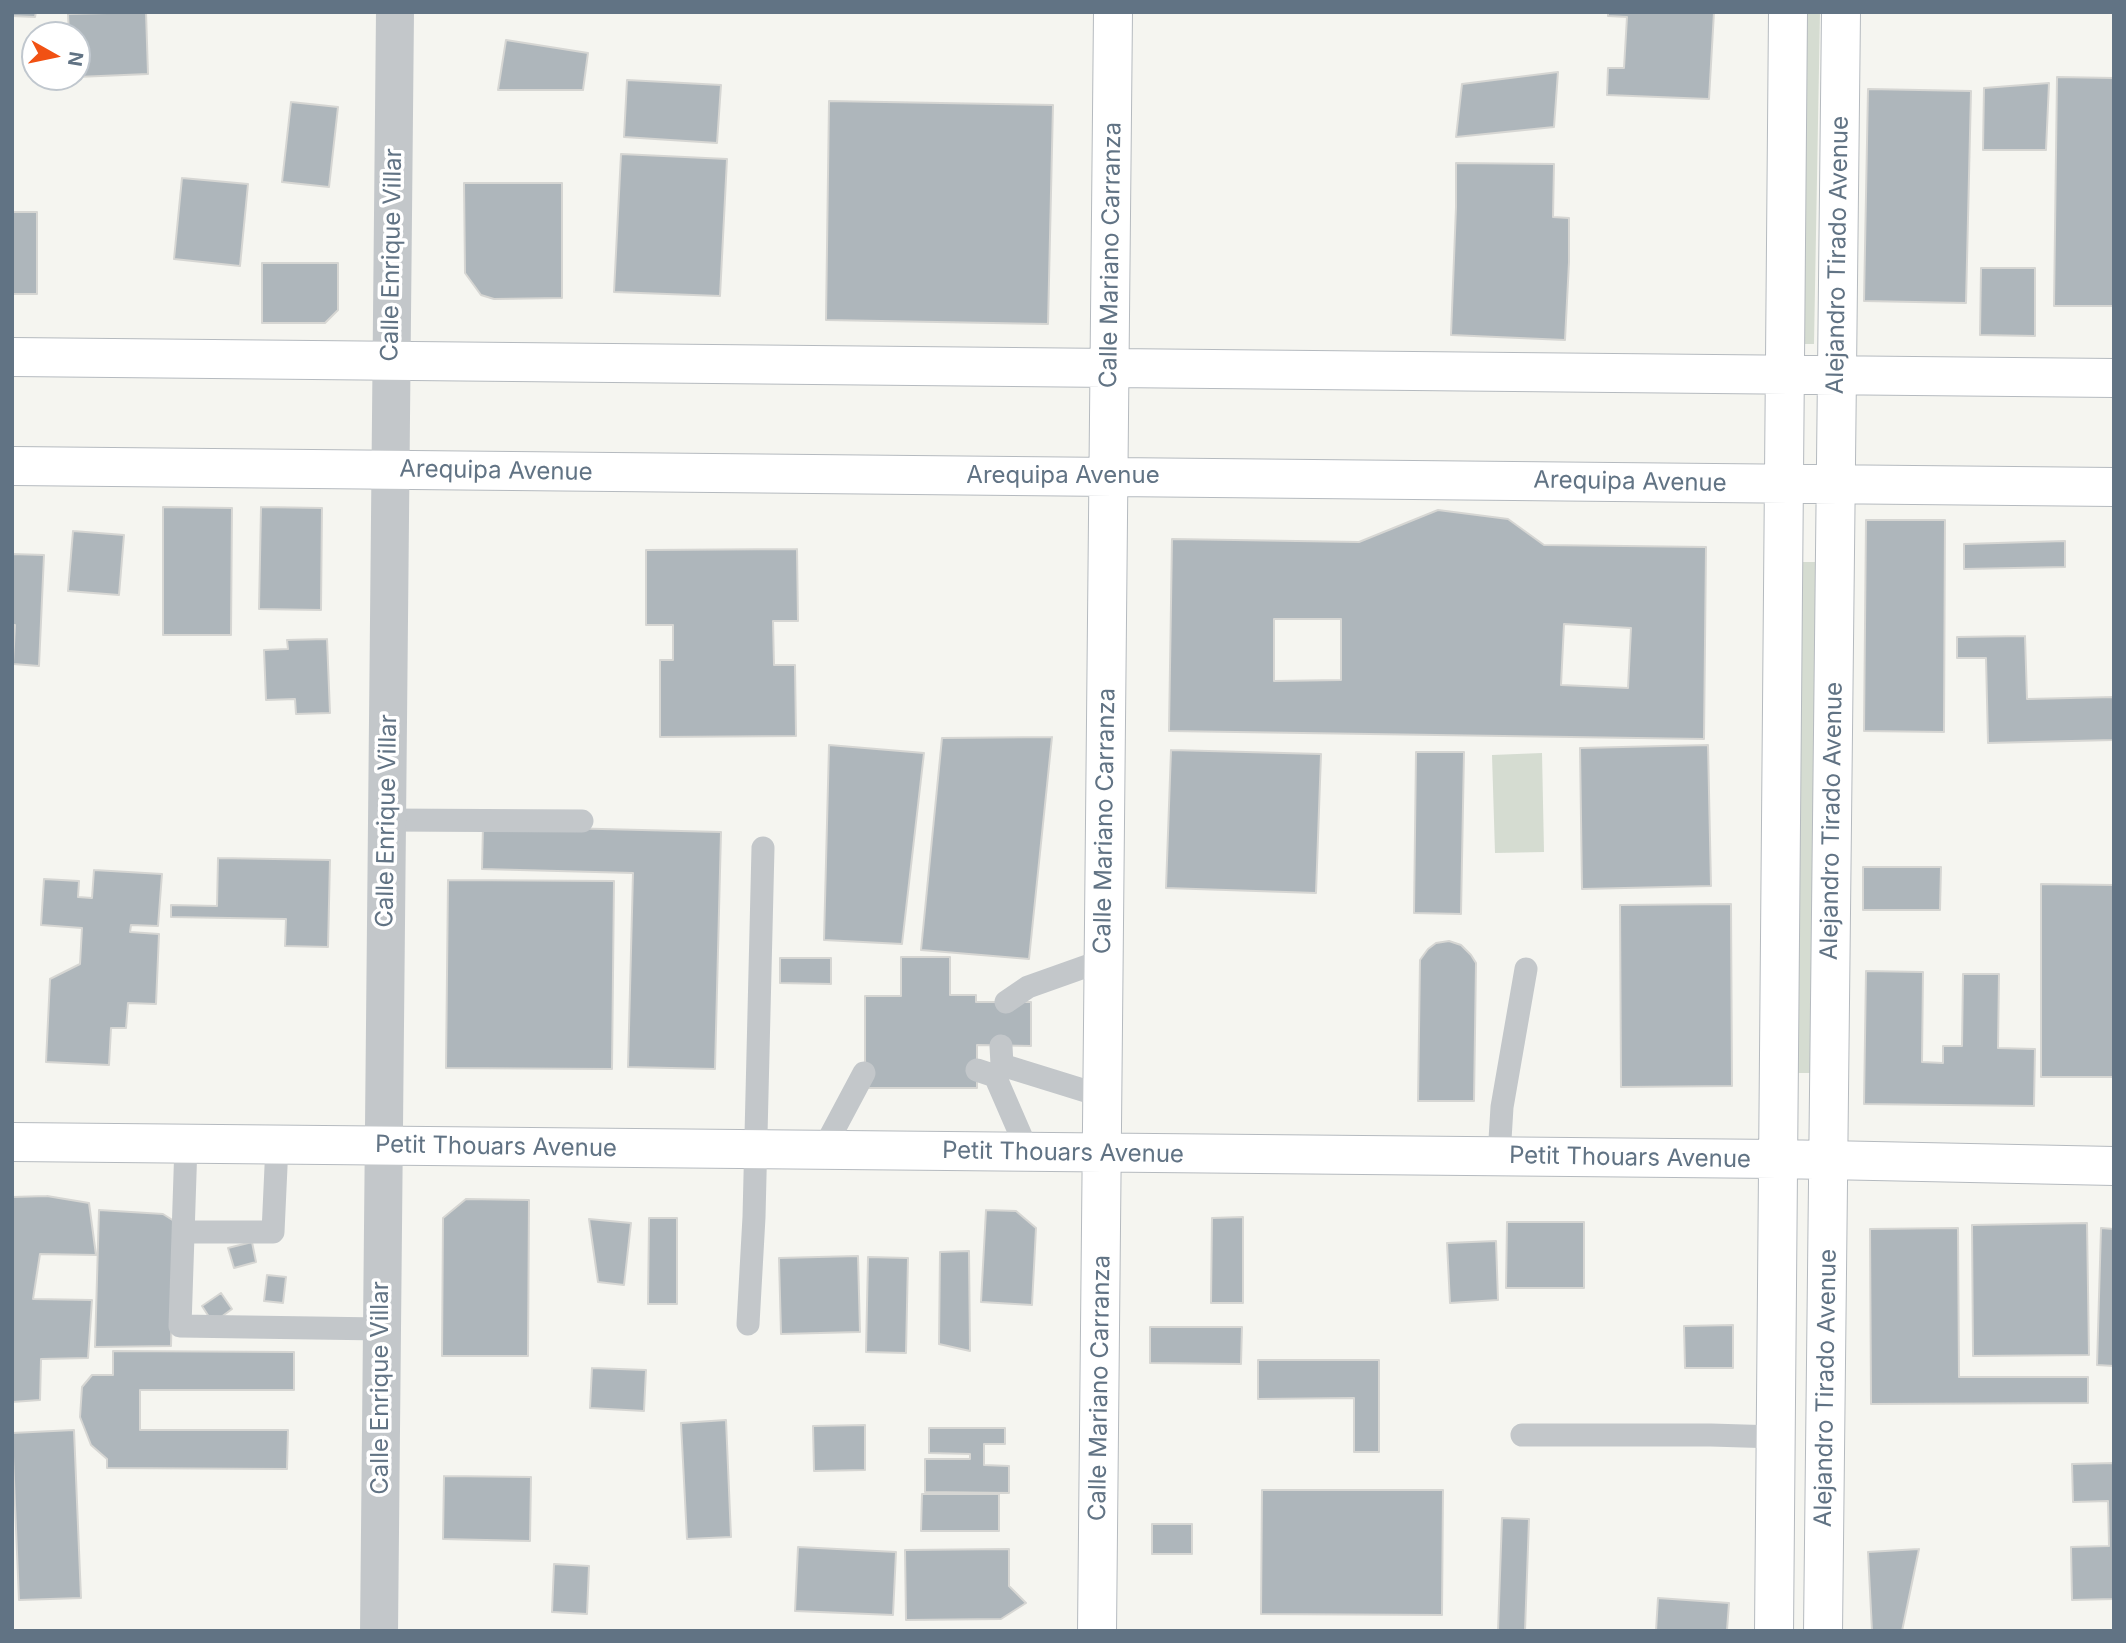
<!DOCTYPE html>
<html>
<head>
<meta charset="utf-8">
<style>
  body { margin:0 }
  #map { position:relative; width:2126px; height:1643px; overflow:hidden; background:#f5f5f0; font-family:Inter,sans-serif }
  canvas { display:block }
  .frame { position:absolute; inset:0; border:14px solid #617384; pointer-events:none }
  .north { position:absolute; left:21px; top:21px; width:70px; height:70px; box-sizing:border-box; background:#fff; border:2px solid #c0c7ce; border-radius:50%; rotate:99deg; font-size:19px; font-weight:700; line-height:28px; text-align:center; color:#617384 }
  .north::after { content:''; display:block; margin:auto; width:24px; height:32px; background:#f15113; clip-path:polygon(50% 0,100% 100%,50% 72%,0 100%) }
</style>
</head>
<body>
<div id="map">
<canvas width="2126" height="1643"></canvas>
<div class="frame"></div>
<div class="north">N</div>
</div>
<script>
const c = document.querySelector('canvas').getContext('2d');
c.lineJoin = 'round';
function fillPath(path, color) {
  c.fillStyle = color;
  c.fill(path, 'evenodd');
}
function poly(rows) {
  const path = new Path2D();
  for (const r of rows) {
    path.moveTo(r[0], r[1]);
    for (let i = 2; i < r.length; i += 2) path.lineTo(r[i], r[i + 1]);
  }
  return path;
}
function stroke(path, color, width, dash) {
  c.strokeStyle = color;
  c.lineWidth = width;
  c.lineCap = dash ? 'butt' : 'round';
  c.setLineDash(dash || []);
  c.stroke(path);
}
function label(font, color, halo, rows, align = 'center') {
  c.font = font + ' Inter,sans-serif';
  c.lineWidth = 7;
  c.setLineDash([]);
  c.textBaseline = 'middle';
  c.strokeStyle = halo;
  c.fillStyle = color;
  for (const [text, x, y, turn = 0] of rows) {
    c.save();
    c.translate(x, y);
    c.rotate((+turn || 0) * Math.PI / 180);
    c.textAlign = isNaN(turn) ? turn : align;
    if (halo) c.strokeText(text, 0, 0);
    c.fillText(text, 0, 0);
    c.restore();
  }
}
fillPath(poly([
  [1801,12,1820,12,1814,344,1795,344],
  [1797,562,1817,562,1812,1073,1792,1073],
  [1542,753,1544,852,1495,853,1492,755]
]), '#d5dcd1');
const building = poly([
  [12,12,36,12,35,17,12,16,12,12],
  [146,12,148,74,77,77,77,35,69,35,68,14,146,12],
  [1608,12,1714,12,1709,99,1607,95,1608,68,1624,68,1627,17,1608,16,1608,12],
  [506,40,588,53,583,90,498,90,506,40],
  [1558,72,1554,127,1456,137,1462,84,1558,72],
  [2057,77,2114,78,2114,306,2054,306,2057,77],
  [627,80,721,85,717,143,624,137,627,80],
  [2049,83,2046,150,1983,150,1984,88,2049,83],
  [1868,89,1971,91,1966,303,1864,301,1868,89],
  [829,101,1053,105,1048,324,826,320,829,101],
  [291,102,338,107,329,187,282,182,291,102],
  [621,154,727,159,720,296,614,292,621,154],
  [1456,163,1554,164,1553,217,1569,218,1569,262,1565,340,1451,335,1456,207,1456,163],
  [182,178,248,184,240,266,174,259,182,178],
  [464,183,562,183,562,298,494,299,481,295,465,273,464,183],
  [12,212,37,212,37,294,12,294,12,212],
  [262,263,338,263,338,310,325,323,262,323,262,263],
  [1981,268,2035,268,2035,336,1980,335,1981,268],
  [163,507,232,508,231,635,163,635,163,507],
  [261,507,322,508,321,610,259,609,261,507],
  [1438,510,1508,519,1544,545,1706,547,1704,739,1169,731,1172,539,1359,542,1438,510],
  [1274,619,1341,619,1341,680,1274,681,1274,619],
  [1564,624,1631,628,1628,688,1561,685,1564,624],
  [1866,520,1945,520,1944,732,1864,731,1866,520],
  [73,531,124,535,119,595,68,591,73,531],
  [2065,541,2065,567,1964,569,1964,544,2065,541],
  [797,549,798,621,773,621,774,665,795,665,796,736,660,737,660,660,673,660,673,625,646,625,646,550,797,549],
  [12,554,44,555,39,666,13,664,15,625,12,625,12,554],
  [2025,636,2027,699,2114,697,2114,740,1988,743,1986,658,1957,658,1957,637,2025,636],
  [327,639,330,713,296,714,295,699,266,700,264,650,288,649,287,640,327,639],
  [1052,737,1029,959,921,950,942,738,1052,737],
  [829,745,924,753,902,944,824,940,829,745],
  [1708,745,1711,886,1582,889,1580,748,1708,745],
  [1171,750,1321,754,1316,893,1166,888,1171,750],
  [1416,752,1464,752,1461,914,1414,913,1416,752],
  [483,826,721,832,715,1069,628,1067,633,873,482,869,483,826],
  [218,858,330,860,328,947,285,946,286,919,171,917,171,905,217,906,218,858],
  [1863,867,1941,867,1940,910,1863,910,1863,867],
  [94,870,162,874,158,926,131,925,130,932,159,934,156,1004,128,1003,126,1028,111,1028,109,1065,46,1062,50,979,80,964,82,928,41,925,44,879,79,881,78,897,92,898,94,870],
  [448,880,614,881,612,1069,446,1068,448,880],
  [2041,884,2114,885,2114,1077,2041,1077,2041,884],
  [1731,904,1732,1086,1621,1087,1620,905,1731,904],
  [1449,941,1461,945,1471,955,1476,963,1474,1101,1418,1101,1420,960,1428,949,1436,943,1449,941],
  [901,957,950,957,950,995,976,995,976,1002,1031,1002,1031,1046,977,1045,977,1088,865,1088,865,996,901,996,901,957],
  [780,958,831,958,831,984,780,983,780,958],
  [1866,971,1923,972,1922,1062,1943,1063,1943,1046,1962,1046,1963,974,1999,974,1998,1048,2035,1049,2034,1106,1864,1104,1866,971],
  [47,1196,89,1203,96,1255,40,1254,33,1299,92,1300,88,1358,41,1359,40,1400,12,1402,12,1197,47,1196],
  [466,1199,529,1200,528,1356,442,1356,443,1218,466,1199],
  [99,1210,163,1214,174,1221,171,1346,95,1347,99,1210],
  [986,1210,1016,1211,1036,1228,1032,1305,981,1302,986,1210],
  [1243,1217,1243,1303,1211,1303,1212,1218,1243,1217],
  [649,1218,677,1218,677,1304,648,1304,649,1218],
  [589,1219,631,1223,624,1285,598,1282,589,1219],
  [1507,1222,1584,1222,1584,1288,1506,1288,1507,1222],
  [2087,1223,2089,1355,1973,1356,1972,1225,2087,1223],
  [1958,1228,1959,1377,2088,1377,2088,1403,1871,1404,1870,1229,1958,1228],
  [2101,1228,2114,1229,2114,1366,2097,1365,2101,1228],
  [1496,1241,1498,1300,1450,1303,1447,1243,1496,1241],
  [252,1242,256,1262,234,1268,228,1248,252,1242],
  [969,1251,970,1351,939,1344,940,1252,969,1251],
  [858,1256,860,1332,781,1334,779,1258,858,1256],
  [868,1257,908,1258,906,1353,866,1352,868,1257],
  [267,1275,286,1277,283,1303,264,1301,267,1275],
  [221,1293,232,1309,213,1323,202,1306,221,1293],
  [1733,1325,1733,1368,1685,1368,1684,1326,1733,1325],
  [1150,1327,1242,1327,1241,1364,1150,1363,1150,1327],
  [113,1351,294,1352,294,1390,140,1390,140,1430,288,1430,287,1469,107,1468,107,1459,91,1445,80,1417,82,1387,92,1375,113,1375,113,1351],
  [1258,1360,1379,1360,1379,1452,1354,1452,1354,1398,1258,1399,1258,1360],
  [592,1368,646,1370,644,1411,590,1408,592,1368],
  [726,1420,731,1537,687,1539,681,1423,726,1420],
  [865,1425,865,1470,814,1471,813,1426,865,1425],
  [929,1428,1005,1428,1005,1444,984,1444,984,1465,1009,1466,1009,1493,925,1492,925,1459,970,1459,970,1454,929,1453,929,1428],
  [74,1430,81,1598,19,1600,12,1433,74,1430],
  [2114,1463,2114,1599,2072,1600,2071,1547,2109,1546,2108,1501,2073,1502,2072,1464,2114,1463],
  [444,1476,531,1477,530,1541,443,1539,444,1476],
  [1262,1490,1443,1490,1442,1615,1261,1614,1262,1490],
  [922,1494,999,1494,999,1531,921,1531,922,1494],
  [1502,1518,1529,1519,1525,1631,1498,1631,1502,1518],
  [1152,1524,1192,1524,1192,1554,1152,1554,1152,1524],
  [798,1547,896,1552,893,1615,795,1611,798,1547],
  [1009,1549,1009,1586,1026,1603,1001,1619,906,1620,905,1550,1009,1549],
  [1919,1549,1902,1631,1872,1631,1868,1552,1919,1549],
  [554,1564,589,1566,587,1614,552,1612,554,1564],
  [1658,1598,1729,1603,1727,1630,1656,1631,1658,1598]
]);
fillPath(building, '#aeb6bb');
stroke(building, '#d6d6d3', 2);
const secondary = poly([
  [12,357,2114,378],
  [12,466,2114,487],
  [12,1142,1778,1159,2114,1166],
  [1097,1631,1113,12],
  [1774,1631,1788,12],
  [1823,1631,1841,12]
]);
stroke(secondary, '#b5babf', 40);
stroke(poly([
  [387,820,582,821],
  [1006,1002,1028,987,1104,960],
  [1001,1046,1002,1065,1102,1096],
  [977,1070,995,1076,1028,1152],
  [186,1144,180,1326,381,1329],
  [823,1150,864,1073],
  [1499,1156,1502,1107,1526,969],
  [184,1232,273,1232,277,1145],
  [748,1324,754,1217,763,848],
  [1522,1435,1711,1435,1776,1437]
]), '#c3c7ca', 23);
stroke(poly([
  [379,1631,395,12]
]), '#c3c7ca', 38);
stroke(secondary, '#fff', 38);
label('24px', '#617384', '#fff', [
  ["Calle Enrique Villar",392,255,-89],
  ["Calle Mariano Carranza",1111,255,-89],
  ["Alejandro Tirado Avenue",1838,255,-89],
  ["Arequipa Avenue",496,471,1],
  ["Arequipa Avenue",1063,476],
  ["Arequipa Avenue",1630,482,1],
  ["Calle Enrique Villar",387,821,-89],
  ["Calle Mariano Carranza",1105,821,-89],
  ["Alejandro Tirado Avenue",1832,821,-89],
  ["Petit Thouars Avenue",496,1147,1],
  ["Petit Thouars Avenue",1063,1153,1],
  ["Petit Thouars Avenue",1630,1158,1],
  ["Calle Enrique Villar",381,1388,-90],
  ["Calle Mariano Carranza",1100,1388,-89],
  ["Alejandro Tirado Avenue",1826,1388,-89]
]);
</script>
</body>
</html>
